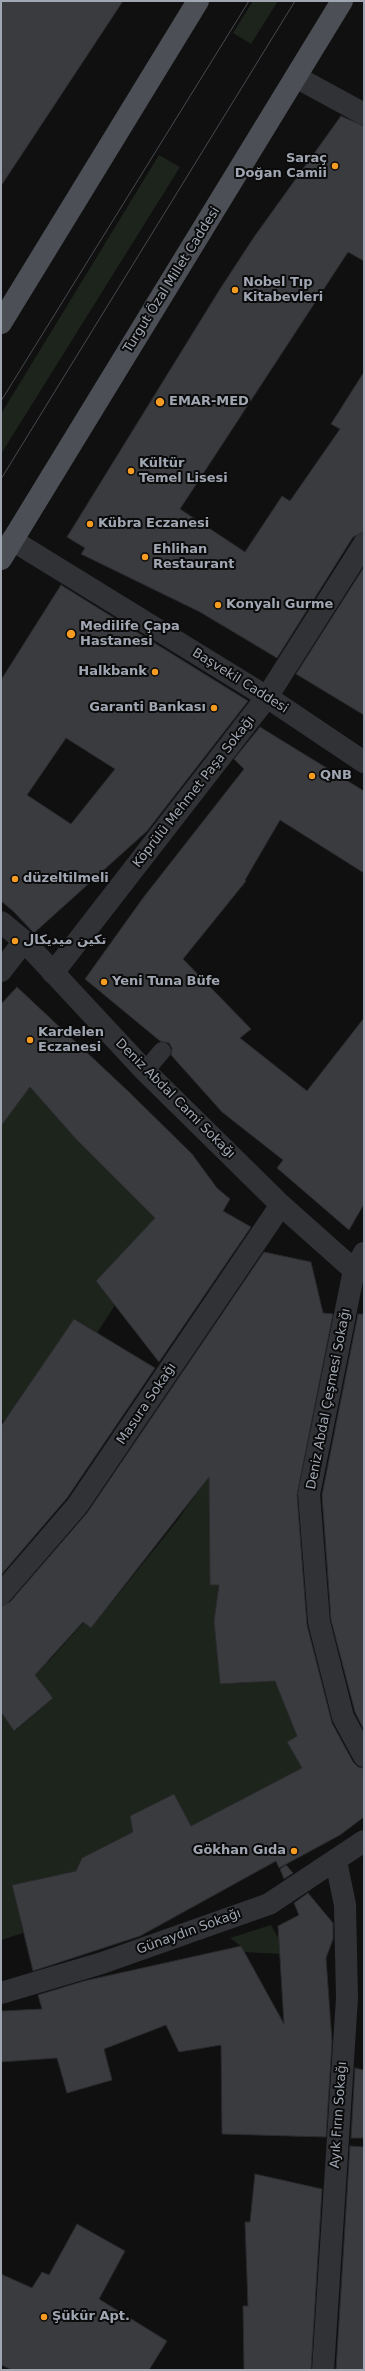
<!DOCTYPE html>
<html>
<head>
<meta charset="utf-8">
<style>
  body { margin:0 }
  #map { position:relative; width:365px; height:2371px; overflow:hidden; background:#101011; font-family:"DejaVu Sans",sans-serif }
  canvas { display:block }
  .frame { position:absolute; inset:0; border:2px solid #a0a7b2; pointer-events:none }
</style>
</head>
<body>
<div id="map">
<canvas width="365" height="2371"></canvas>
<div class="frame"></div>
</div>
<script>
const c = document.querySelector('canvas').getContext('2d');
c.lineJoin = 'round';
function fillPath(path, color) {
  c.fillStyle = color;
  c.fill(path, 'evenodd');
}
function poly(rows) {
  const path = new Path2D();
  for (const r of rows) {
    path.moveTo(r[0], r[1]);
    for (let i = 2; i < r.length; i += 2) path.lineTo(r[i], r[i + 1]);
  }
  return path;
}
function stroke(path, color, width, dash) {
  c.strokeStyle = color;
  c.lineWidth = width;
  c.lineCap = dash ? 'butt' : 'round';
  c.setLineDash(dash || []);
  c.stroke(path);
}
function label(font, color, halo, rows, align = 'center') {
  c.font = font + ' "DejaVu Sans",Vazirmatn,sans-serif';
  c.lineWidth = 4;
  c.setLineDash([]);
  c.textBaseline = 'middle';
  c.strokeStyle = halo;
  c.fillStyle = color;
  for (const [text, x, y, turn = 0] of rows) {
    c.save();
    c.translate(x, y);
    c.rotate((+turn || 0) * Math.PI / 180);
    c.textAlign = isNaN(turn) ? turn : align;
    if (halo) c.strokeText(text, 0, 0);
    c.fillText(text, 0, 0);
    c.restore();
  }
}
fillPath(poly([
  [253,1,278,1,251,44,233,33],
  [159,155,180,167,1,454,1,414],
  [30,1087,68,1130,159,1222,115,1305,97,1333,74,1319,39,1452,1,1419,1,1126],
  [211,1470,210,1585,219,1585,218,1592,225,1640,216,1641,220,1684,249,1683,271,1669,297,1736,287,1742,305,1773,259,1791,191,1828,135,1838,82,1858,76,1871,12,1885,23,1933,1,1940,1,1712,15,1731,53,1698,25,1663,36,1651,48,1662,84,1622,91,1628,177,1521,199,1490],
  [271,1925,279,1939,280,1954,244,1952,241,1946,230,1938]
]), '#1c241c');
const building = poly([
  [1,1,123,1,1,186,1,1],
  [341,116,364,126,364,261,348,252,180,509,245,552,282,496,290,501,340,429,331,424,364,372,364,532,353,537,277,658,200,612,81,554,85,548,67,537,220,289,254,237,341,116],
  [364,567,364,715,296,674,364,567],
  [61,585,248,701,147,831,34,933,13,911,1,901,1,680,61,585],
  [66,738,115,769,71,824,27,795,66,738],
  [260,727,364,791,364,873,280,820,245,880,246,881,183,959,251,1029,240,1038,307,1091,364,1018,364,1204,349,1230,277,1168,283,1160,222,1112,171,1055,172,1048,169,1043,160,1041,85,979,143,898,244,769,234,759,260,727],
  [17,987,129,1092,192,1154,217,1188,230,1199,223,1211,251,1227,159,1362,96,1281,155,1218,75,1138,30,1087,1,1126,1,1004,17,987],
  [264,1252,311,1262,323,1313,333,1314,297,1495,307,1625,332,1723,353,1762,358,1767,364,1768,364,1817,340,1835,279,1868,276,1861,140,1936,33,1971,12,1885,76,1871,82,1858,133,1832,130,1816,174,1794,191,1826,302,1768,287,1742,297,1736,275,1681,220,1684,214,1621,219,1585,210,1585,209,1477,91,1628,83,1622,35,1675,53,1698,14,1731,1,1712,1,1606,10,1602,87,1513,264,1252],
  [358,1314,364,1314,364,1730,355,1712,331,1620,322,1495,358,1314],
  [74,1319,155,1368,67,1498,1,1575,1,1426,74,1319],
  [286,1865,293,1873,284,1879,280,1869,286,1865],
  [308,1893,333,1923,333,1939,326,1958,332,2042,326,2137,222,2134,221,2045,179,2052,166,2025,104,2049,112,2080,67,2093,57,2058,1,2062,1,2011,42,2009,38,1995,84,1981,241,1946,284,2024,278,1926,299,1915,294,1903,308,1893],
  [355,2068,364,2070,364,2138,351,2138,355,2068],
  [350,2146,364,2147,364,2370,336,2370,350,2146],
  [255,2174,322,2189,311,2370,244,2370,243,2306,248,2306,245,2222,250,2222,255,2174],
  [77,2224,125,2251,99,2299,167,2341,149,2370,12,2370,1,2365,1,2274,32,2288,42,2272,49,2275,77,2224]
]);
fillPath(building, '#3a3b3e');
stroke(building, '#2a2a2d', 1);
stroke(poly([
  [145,1071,162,1051]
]), '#313236', 18);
stroke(poly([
  [296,77,364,114],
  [1,922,24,941,145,1071,281,1205,354,1270],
  [1,971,24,941],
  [53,973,267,697,364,544],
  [364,1253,354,1270,309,1494,319,1622,343,1717,364,1756],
  [1,1594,77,1506,281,1205],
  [1,1993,102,1963,269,1904,364,1841],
  [323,2370,347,1998,345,1905,336,1861]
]), '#313236', 22);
stroke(poly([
  [12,540,267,697,364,762]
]), '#313236', 22);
stroke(poly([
  [1,323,198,1],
  [1,559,342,1]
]), '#4c4f55', 22);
stroke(poly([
  [1,401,249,1],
  [1,479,295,1]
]), '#474a4f', 1);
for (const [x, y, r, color] of [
  [335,166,4,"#f69c23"],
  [235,290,4,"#f69c23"],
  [160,402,5,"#f69c23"],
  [131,471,4,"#f69c23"],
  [90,524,4,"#f69c23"],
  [145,557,4,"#f69c23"],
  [218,605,4,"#f69c23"],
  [71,634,5,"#f69c23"],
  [155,672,4,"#f69c23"],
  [214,708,4,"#f69c23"],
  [312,776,4,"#f69c23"],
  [15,879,4,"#f69c23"],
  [15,941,4,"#f69c23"],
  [104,982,4,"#f69c23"],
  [30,1040,4,"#f69c23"],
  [294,1851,4,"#f69c23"],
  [44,2317,4,"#f69c23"]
]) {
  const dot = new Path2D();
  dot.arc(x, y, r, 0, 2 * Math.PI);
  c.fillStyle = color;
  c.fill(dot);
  stroke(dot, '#0b0b0c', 1.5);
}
label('bold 13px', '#a0a7b2', '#0b0b0c', [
  ["Saraç",327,159,"right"],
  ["Doğan Camii",327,174,"right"],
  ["Nobel Tıp",243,283],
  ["Kitabevleri",243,298],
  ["EMAR-MED",169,402],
  ["Kültür",139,464],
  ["Temel Lisesi",139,479],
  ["Kübra Eczanesi",98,524],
  ["Ehlihan",153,550],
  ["Restaurant",153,565],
  ["Konyalı Gurme",226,605],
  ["Medilife Çapa",80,627],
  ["Hastanesi",80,642],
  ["Halkbank",147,672,"right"],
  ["Garanti Bankası",206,708,"right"],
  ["QNB",320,776],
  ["düzeltilmeli",23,879],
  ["تكين ميديكال",23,941],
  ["Yeni Tuna Büfe",112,982],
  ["Kardelen",38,1033],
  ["Eczanesi",38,1048],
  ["Gökhan Gıda",286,1851,"right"],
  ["Şükür Apt.",52,2317]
], 'left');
label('13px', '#a0a7b2', '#0b0b0c', [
  ["Turgut Özal Millet Caddesi",172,280,-58],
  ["Başvekil Caddesi",240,681,32],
  ["Köprülü Mehmet Paşa Sokağı",194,792,-52],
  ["Deniz Abdal Cami Sokağı",175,1099,45],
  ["Deniz Abdal Çeşmesi Sokağı",329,1399,-79],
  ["Masura Sokağı",147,1404,-56],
  ["Günaydın Sokağı",189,1932,-20],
  ["Ayık Fırın Sokağı",339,2115,-86]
]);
</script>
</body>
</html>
